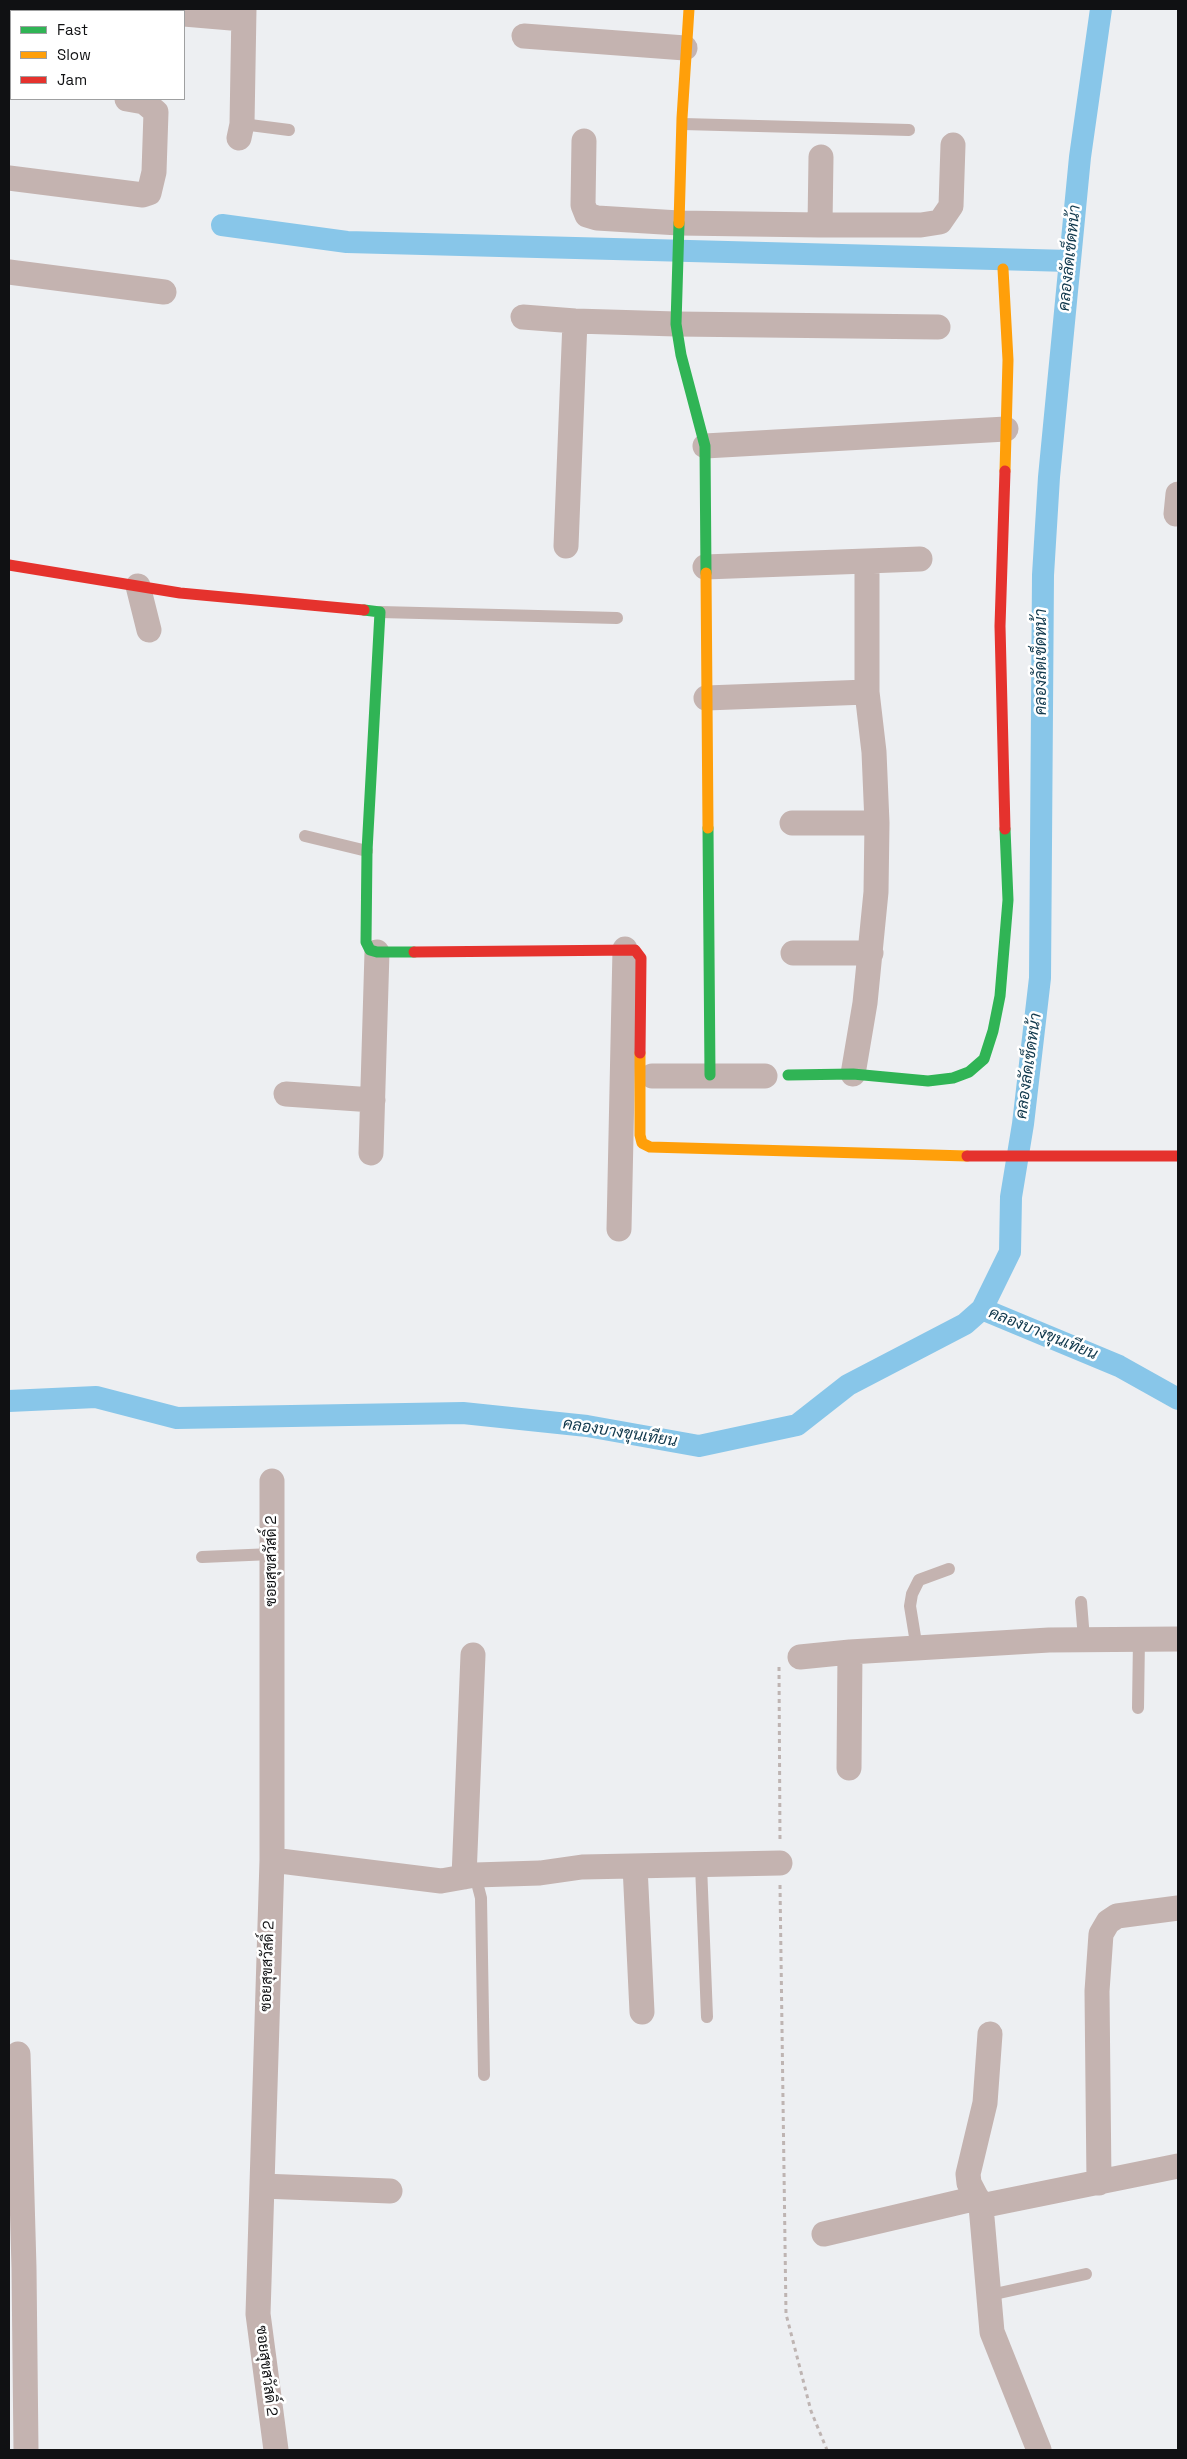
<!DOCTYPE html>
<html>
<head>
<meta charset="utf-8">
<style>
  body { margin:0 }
  #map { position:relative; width:1187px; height:2459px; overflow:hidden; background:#edeff2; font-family:"Space Grotesk",sans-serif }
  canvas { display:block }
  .frame { position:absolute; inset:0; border:10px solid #101113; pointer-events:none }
  .legend { position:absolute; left:10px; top:10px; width:175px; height:90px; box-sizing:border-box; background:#fff; border:1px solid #9fa0a1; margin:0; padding:6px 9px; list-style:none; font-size:15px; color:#101113 }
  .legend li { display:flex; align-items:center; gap:10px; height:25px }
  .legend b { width:25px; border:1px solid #9fa0a1 }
</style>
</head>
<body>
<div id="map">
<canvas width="1187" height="2459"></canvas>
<div class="frame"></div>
<ul class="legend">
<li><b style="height:6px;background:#30b455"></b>Fast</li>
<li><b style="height:6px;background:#ff9f0a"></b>Slow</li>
<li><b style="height:6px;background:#e5322d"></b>Jam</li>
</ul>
</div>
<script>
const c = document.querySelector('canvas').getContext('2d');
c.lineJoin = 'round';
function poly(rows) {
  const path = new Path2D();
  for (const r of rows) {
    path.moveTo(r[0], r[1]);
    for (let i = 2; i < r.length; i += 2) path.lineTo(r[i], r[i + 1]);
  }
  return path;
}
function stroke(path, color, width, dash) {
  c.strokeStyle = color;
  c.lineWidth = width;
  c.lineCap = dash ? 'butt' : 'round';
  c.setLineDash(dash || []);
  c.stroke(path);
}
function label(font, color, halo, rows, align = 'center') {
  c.font = font + ' "Space Grotesk",Sarabun,sans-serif';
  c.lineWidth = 5;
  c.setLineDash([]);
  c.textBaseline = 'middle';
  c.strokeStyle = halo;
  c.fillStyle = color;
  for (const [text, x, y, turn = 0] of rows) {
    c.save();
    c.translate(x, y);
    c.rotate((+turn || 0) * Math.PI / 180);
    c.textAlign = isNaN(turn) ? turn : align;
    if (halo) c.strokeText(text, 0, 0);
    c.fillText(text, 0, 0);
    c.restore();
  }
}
stroke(poly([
  [222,225,347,242,1070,261],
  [982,1309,1119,1366,1178,1399],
  [9,1401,96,1397,177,1418,463,1413,587,1426,699,1446,797,1425,848,1385,965,1324,982,1309,1010,1252,1011,1197,1023,1124,1040,978,1043,575,1049,477,1080,157,1101,9]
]), '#88c6e9', 22);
stroke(poly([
  [779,1667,780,1841],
  [780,1885,786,2314,811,2411,827,2450]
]), '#beb4b2', 3, [4, 4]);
stroke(poly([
  [242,124,289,130],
  [683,124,909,130],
  [380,612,617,618],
  [305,836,367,851],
  [202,1557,272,1554],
  [1081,1602,1084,1639],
  [917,1649,910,1606,912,1594,919,1580,949,1569],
  [1138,1708,1139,1638],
  [701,1865,707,2017],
  [475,1875,481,1898,484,2075],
  [990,2295,1086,2274]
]), '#c4b3b0', 12);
stroke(poly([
  [128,9,157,11],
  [184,14,243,19],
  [524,36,685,48],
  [239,138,242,124,244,9],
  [584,141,583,205,587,215,597,218,679,223,820,225,921,225,940,222,951,206,953,145],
  [9,178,143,195,149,193,154,172,156,112,144,102,127,99],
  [820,225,821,157],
  [9,272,164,292],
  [523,317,575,321,676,324,938,327],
  [705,446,1006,429],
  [1176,514,1178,494],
  [566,546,575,321],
  [705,567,920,559],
  [138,586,149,630],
  [706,698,867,692],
  [792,823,877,823],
  [793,953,871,953],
  [853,1074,865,1003,876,892,877,823,874,752,867,692,867,561],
  [652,1076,765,1076],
  [286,1094,373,1100],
  [371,1153,377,952],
  [619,1229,625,949],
  [272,1481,272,1860,258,2314,276,2450],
  [800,1657,850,1652],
  [849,1768,850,1652,1049,1640,1178,1639],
  [272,1860,441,1881,475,1875,540,1873,582,1867,780,1863],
  [635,1866,642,2012],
  [464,1877,473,1655],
  [18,2054,24,2268,26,2450],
  [1099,2183,1097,1991,1101,1934,1108,1922,1117,1916,1178,1908],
  [262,2186,390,2191],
  [981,2206,969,2183,968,2174,985,2103,990,2034],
  [824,2234,977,2198],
  [1039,2450,992,2332,981,2206,1178,2166]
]), '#c4b3b0', 25);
stroke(poly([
  [679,223,676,324,681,355,705,446,706,573],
  [364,610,380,612,367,851,366,942,370,950,377,952,414,952],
  [708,828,710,1075],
  [788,1075,853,1074,928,1081,953,1078,969,1072,984,1059,993,1031,1000,996,1008,900,1005,829]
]), '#30b455', 11);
stroke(poly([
  [679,223,682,118,689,9],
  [1003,269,1008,360,1005,471],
  [706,573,708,828],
  [640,1053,640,1135,642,1143,650,1147,967,1156]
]), '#ff9f0a', 11);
stroke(poly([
  [1005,471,1000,626,1005,829],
  [9,565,180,593,364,610],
  [414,952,635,950,641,958,640,1053],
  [967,1156,1178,1156]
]), '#e5322d', 11);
label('15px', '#101113', '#fff', [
  ["ซอยสุขสวัสดิ์ 2",272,1561,-90],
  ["ซอยสุขสวัสดิ์ 2",268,1966,-88],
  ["ซอยสุขสวัสดิ์ 2",266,2371,83]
]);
label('italic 16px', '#10384c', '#fff', [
  ["คลองลัดเช็ดหน้า",1070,258,-84],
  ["คลองลัดเช็ดหน้า",1042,662,-90],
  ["คลองลัดเช็ดหน้า",1029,1066,-82],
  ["คลองบางขุนเทียน",1043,1334,22],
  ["คลองบางขุนเทียน",620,1433,9]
]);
</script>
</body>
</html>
